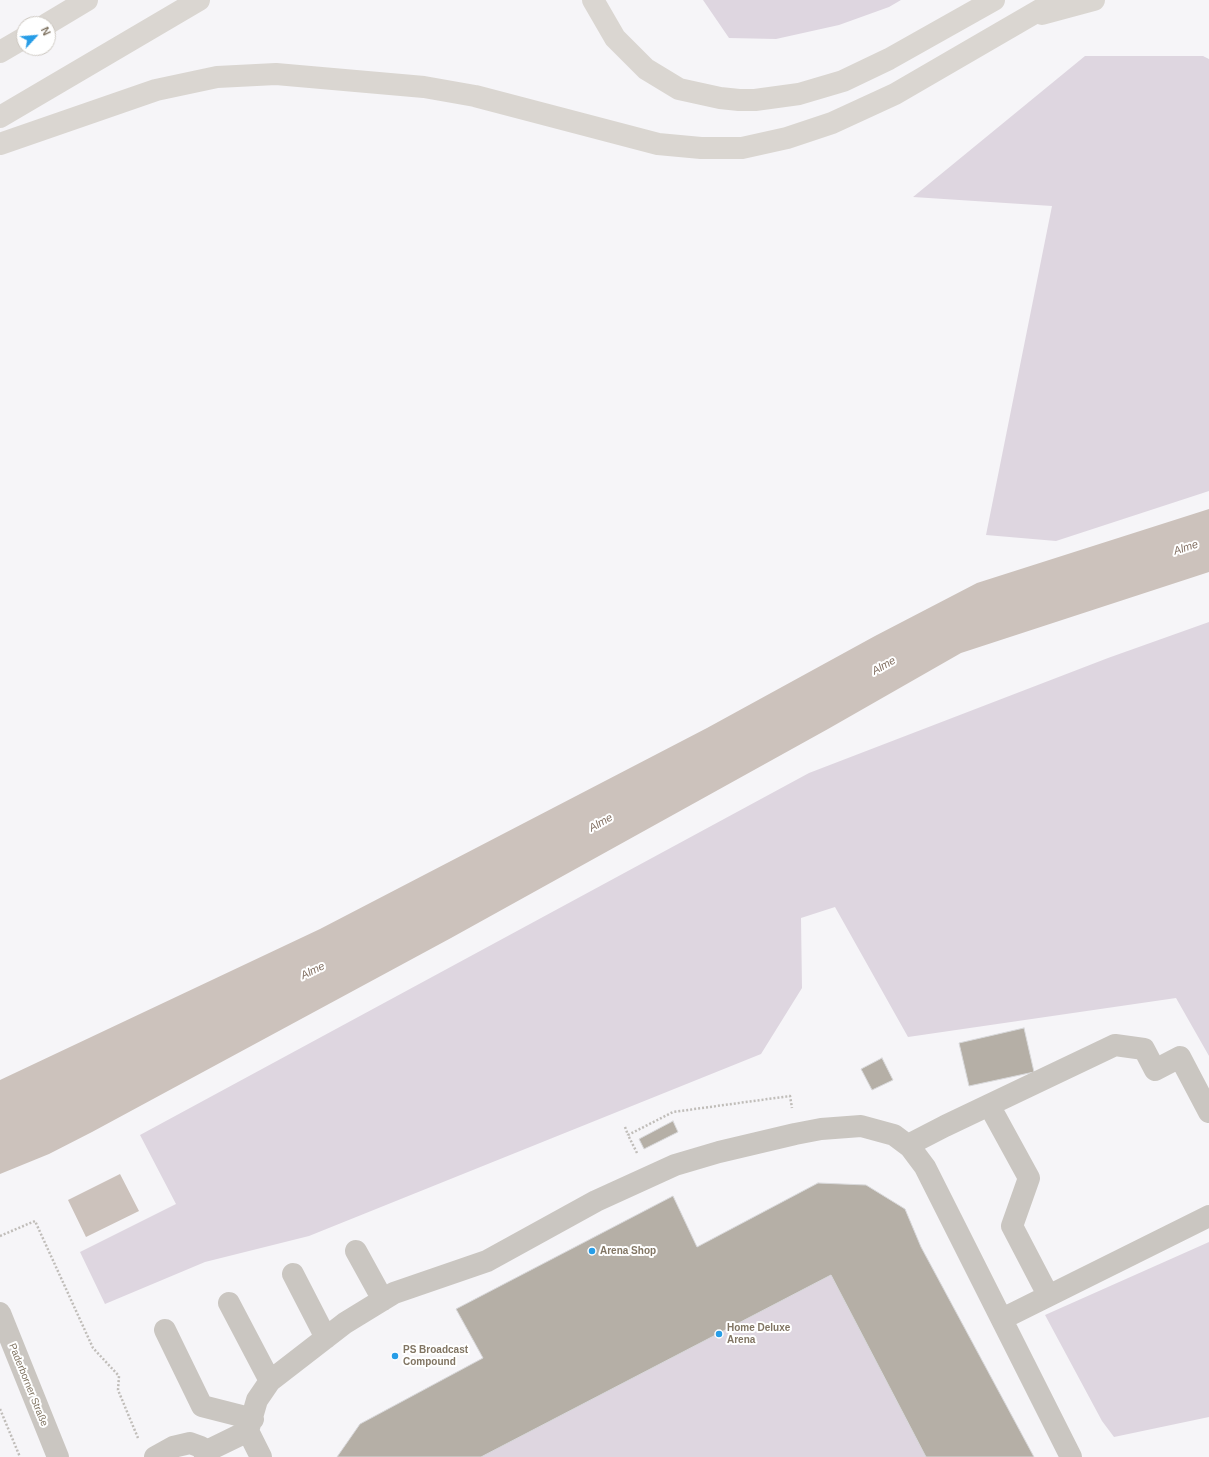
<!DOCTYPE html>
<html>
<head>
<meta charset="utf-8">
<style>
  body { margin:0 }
  #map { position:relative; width:1209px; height:1457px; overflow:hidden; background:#f6f5f8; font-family:Helvetica,sans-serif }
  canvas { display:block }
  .north { position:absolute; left:16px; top:16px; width:40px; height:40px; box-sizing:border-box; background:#fff; border:1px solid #cdc8c1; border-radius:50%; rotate:64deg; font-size:11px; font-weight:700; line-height:16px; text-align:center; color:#817563 }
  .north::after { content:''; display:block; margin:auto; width:14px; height:18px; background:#279de7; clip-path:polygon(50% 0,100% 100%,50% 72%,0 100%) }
</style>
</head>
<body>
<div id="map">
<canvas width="1209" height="1457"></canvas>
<div class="north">N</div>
</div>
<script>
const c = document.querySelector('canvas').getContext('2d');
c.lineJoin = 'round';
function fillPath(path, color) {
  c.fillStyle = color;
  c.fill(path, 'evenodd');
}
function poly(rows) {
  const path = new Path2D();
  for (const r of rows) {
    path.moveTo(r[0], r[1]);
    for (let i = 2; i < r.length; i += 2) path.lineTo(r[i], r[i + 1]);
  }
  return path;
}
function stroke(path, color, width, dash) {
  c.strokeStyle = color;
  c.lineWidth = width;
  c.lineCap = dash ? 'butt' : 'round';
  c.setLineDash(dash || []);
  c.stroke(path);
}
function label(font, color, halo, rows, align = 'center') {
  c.font = font + ' Helvetica,sans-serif';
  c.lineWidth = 4;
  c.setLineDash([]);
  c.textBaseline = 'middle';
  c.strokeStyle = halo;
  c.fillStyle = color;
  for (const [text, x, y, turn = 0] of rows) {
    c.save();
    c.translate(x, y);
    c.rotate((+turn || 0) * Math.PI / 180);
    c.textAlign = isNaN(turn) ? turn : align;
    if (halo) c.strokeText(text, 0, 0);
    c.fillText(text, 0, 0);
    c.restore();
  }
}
fillPath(poly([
  [703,0,901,0,889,7,839,25,776,39,729,38],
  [1085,56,1203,56,1209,59,1209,491,1056,541,986,535,1052,206,913,197],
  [1209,622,1209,1056,1176,998,908,1037,835,907,801,918,802,988,761,1054,309,1236,205,1262,105,1304,80,1252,176,1204,140,1135,809,773,1108,658],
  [673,1196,697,1247,905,1209,921,1247,1034,1457,337,1457,360,1424,483,1358,456,1309],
  [1209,1242,1209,1417,1114,1437,1102,1421,1045,1315]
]), '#ded6e0');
fillPath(poly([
  [1209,509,1209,572,961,653,828,729,451,938,92,1132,49,1154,0,1174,0,1080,320,929,707,728,875,636,977,583],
  [120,1174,139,1211,86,1237,68,1200]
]), '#ccc2bc');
const building = poly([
  [1024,1028,1034,1072,969,1086,959,1043,1024,1028],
  [882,1058,893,1080,872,1090,861,1069,882,1058],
  [673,1121,678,1132,644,1149,639,1139,673,1121],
  [818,1183,866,1185,905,1209,921,1247,1034,1457,926,1457,831,1275,481,1457,337,1457,360,1424,483,1358,456,1309,673,1196,697,1247,818,1183]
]);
fillPath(building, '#b5afa6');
stroke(building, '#d8d8da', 1);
stroke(poly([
  [625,1127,628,1135],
  [637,1153,628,1135,673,1112,790,1096,792,1108],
  [0,1236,35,1221,93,1348,119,1376,118,1390,138,1438],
  [0,1409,20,1457]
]), '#c0bdb9', 2.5, [2, 2]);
stroke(poly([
  [989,1105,1029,1178,1012,1226,1048,1295],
  [910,1147,914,1142,945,1126,1115,1045,1144,1049,1155,1070,1180,1057,1209,1112],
  [356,1251,383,1300],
  [293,1274,326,1338],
  [229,1303,270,1381],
  [0,1313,58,1457],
  [1002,1319,1209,1216],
  [165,1330,202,1406,253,1419],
  [248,1431,261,1457],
  [205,1452,248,1431,257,1400,270,1381,345,1323,394,1293,487,1261,596,1201,675,1165,719,1152,795,1134,821,1129,861,1126,894,1135,910,1147,925,1167,1071,1457],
  [155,1457,173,1447,190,1443,201,1447,207,1457]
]), '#cac6c1', 22);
stroke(poly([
  [593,0,615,38,646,69,679,89,720,98,739,100,755,100,799,94,843,81,889,59,994,0],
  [1042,14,1094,0],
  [47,24,87,0],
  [0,52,24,38],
  [0,117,199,0],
  [0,144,156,90,217,77,276,74,424,87,475,96,658,144,701,148,742,148,787,138,832,123,895,94,1057,0]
]), '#dad6d1', 22);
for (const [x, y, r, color] of [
  [592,1251,4,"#279de7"],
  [719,1334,4,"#279de7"],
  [395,1356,4,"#279de7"]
]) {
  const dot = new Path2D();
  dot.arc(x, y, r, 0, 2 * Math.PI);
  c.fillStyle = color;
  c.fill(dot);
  stroke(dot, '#fff', 1.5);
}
label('bold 10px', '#817563', '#fff', [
  ["Arena Shop",600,1251],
  ["Home Deluxe",727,1328],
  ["Arena",727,1340],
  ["PS Broadcast",403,1350],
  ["Compound",403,1362]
], 'left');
label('10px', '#817563', '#fff', [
  ["Paderborner Straße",28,1385,68]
]);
label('italic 11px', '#837063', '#fff', [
  ["Alme",1186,548,-18],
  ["Alme",884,666,-29],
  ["Alme",601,823,-29],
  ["Alme",313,971,-26]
]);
</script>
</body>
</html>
